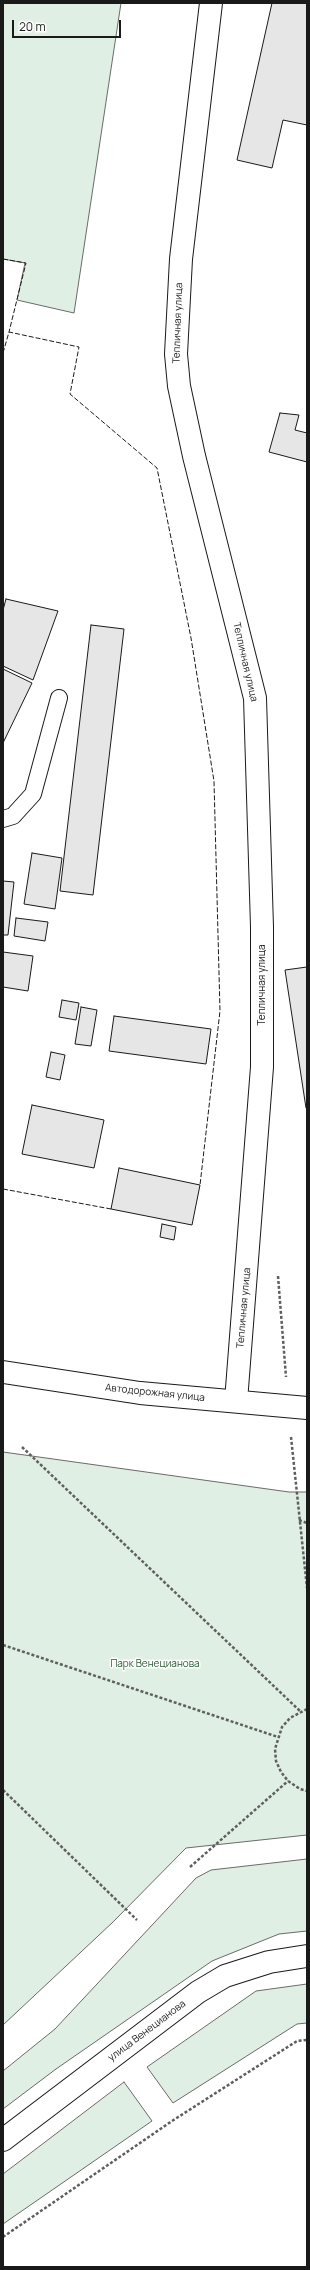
<!DOCTYPE html>
<html>
<head>
<meta charset="utf-8">
<style>
  body { margin:0 }
  #map { position:relative; width:310px; height:2270px; overflow:hidden; background:#fff; font-family:Manrope,sans-serif }
  canvas { display:block }
  .frame { position:absolute; inset:0; border:4px solid #1a1a1a; pointer-events:none }
  .scale { position:absolute; left:12px; top:20px; width:109px; height:18px; box-sizing:border-box; border:2px solid #1a1a1a; border-top:0; padding-left:5px; font-size:12px; line-height:14px; white-space:nowrap; color:#1a1a1a; -webkit-text-stroke:3px #fff; paint-order:stroke }
</style>
</head>
<body>
<div id="map">
<canvas width="310" height="2270"></canvas>
<div class="frame"></div>
<div class="scale">20 m</div>
</div>
<script>
const c = document.querySelector('canvas').getContext('2d');
c.lineJoin = 'round';
function fillPath(path, color) {
  c.fillStyle = color;
  c.fill(path, 'evenodd');
}
function poly(rows) {
  const path = new Path2D();
  for (const r of rows) {
    path.moveTo(r[0], r[1]);
    for (let i = 2; i < r.length; i += 2) path.lineTo(r[i], r[i + 1]);
  }
  return path;
}
function stroke(path, color, width, dash) {
  c.strokeStyle = color;
  c.lineWidth = width;
  c.lineCap = dash ? 'butt' : 'round';
  c.setLineDash(dash || []);
  c.stroke(path);
}
function label(font, color, halo, rows, align = 'center') {
  c.font = font + ' Manrope,sans-serif';
  c.lineWidth = 3;
  c.setLineDash([]);
  c.textBaseline = 'middle';
  c.strokeStyle = halo;
  c.fillStyle = color;
  for (const [text, x, y, turn = 0] of rows) {
    c.save();
    c.translate(x, y);
    c.rotate((+turn || 0) * Math.PI / 180);
    c.textAlign = isNaN(turn) ? turn : align;
    if (halo) c.strokeText(text, 0, 0);
    c.fillText(text, 0, 0);
    c.restore();
  }
}
const green = poly([
  [3,3,121,3,74,313,17,300,25,263,3,259,3,3],
  [3,1452,289,1492,307,1492,307,1835,186,1848,113,1922,3,2025,3,1452],
  [307,1859,307,1931,279,1934,212,1961,56,2069,3,2109,3,2071,55,2029,196,1878,211,1870,307,1859],
  [307,1984,307,2023,297,2024,173,2103,147,2067,256,1991,307,1984],
  [124,2082,152,2121,3,2224,3,2174,124,2082]
]);
fillPath(green, '#e0efe3');
stroke(green, '#6a6a6a', 1);
const building = poly([
  [272,3,307,3,307,125,283,120,272,168,237,160,272,3],
  [280,413,299,415,295,430,307,433,307,462,269,452,280,413],
  [6,599,58,611,33,680,3,666,3,610,6,599],
  [91,625,124,629,93,895,60,891,91,625],
  [3,669,32,683,3,743,3,669],
  [32,853,62,858,55,909,24,904,32,853],
  [3,881,14,882,8,935,3,935,3,881],
  [16,918,48,922,45,941,14,936,16,918],
  [3,952,33,956,28,991,3,987,3,952],
  [307,967,307,1108,306,1108,285,970,307,967],
  [62,1000,79,1003,76,1020,59,1017,62,1000],
  [81,1007,97,1010,91,1046,75,1044,81,1007],
  [114,1016,211,1029,206,1064,109,1051,114,1016],
  [51,1052,65,1055,60,1080,46,1077,51,1052],
  [32,1105,104,1120,94,1168,22,1154,32,1105],
  [119,1168,200,1185,192,1225,111,1209,119,1168],
  [162,1224,176,1227,174,1240,160,1237,162,1224]
]);
fillPath(building, '#e6e6e6');
stroke(building, '#1a1a1a', 1);
const lane = poly([
  [3,819,13,816,33,794,59,698]
]);
const street = poly([
  [211,3,181,259,176,354,179,386,194,456,255,698,262,927,262,1067,236,1401],
  [3,2140,198,1992,225,1976,269,1962,307,1956]
]);
const secondary = poly([
  [3,1372,140,1393,307,1408]
]);
stroke(lane, '#1a1a1a', 18);
stroke(street, '#1a1a1a', 24);
stroke(secondary, '#1a1a1a', 24);
stroke(poly([
  [278,1276,286,1377],
  [291,1437,307,1588],
  [22,1447,300,1711],
  [299,1520,307,1523],
  [3,1645,278,1737],
  [307,1709,290,1718,282,1727,275,1749,276,1761,281,1772,288,1781,300,1789,307,1791],
  [3,1790,137,1920],
  [190,1867,288,1781],
  [3,2237,172,2121,297,2041,307,2040]
]), '#5f5f5f', 2.5, [3, 2]);
stroke(lane, '#fff', 16);
stroke(street, '#fff', 22);
stroke(secondary, '#fff', 22);
stroke(poly([
  [3,259,26,263,9,332],
  [3,353,9,332,79,347,70,394,157,468,191,638,214,781,220,1011,200,1185],
  [3,1189,111,1209]
]), '#1a1a1a', 1, [5, 2]);
label('10px', '#1a1a1a', '#fff', [
  ["Тепличная улица",178,323,-88],
  ["Тепличная улица",245,662,77],
  ["Тепличная улица",262,985,-90],
  ["Тепличная улица",244,1308,-85],
  ["Автодорожная улица",155,1393,6],
  ["улица Венецианова",147,2031,-37]
]);
label('10px', '#2b5a34', '#fff', [
  ["Парк Венецианова",155,1664]
]);
</script>
</body>
</html>
